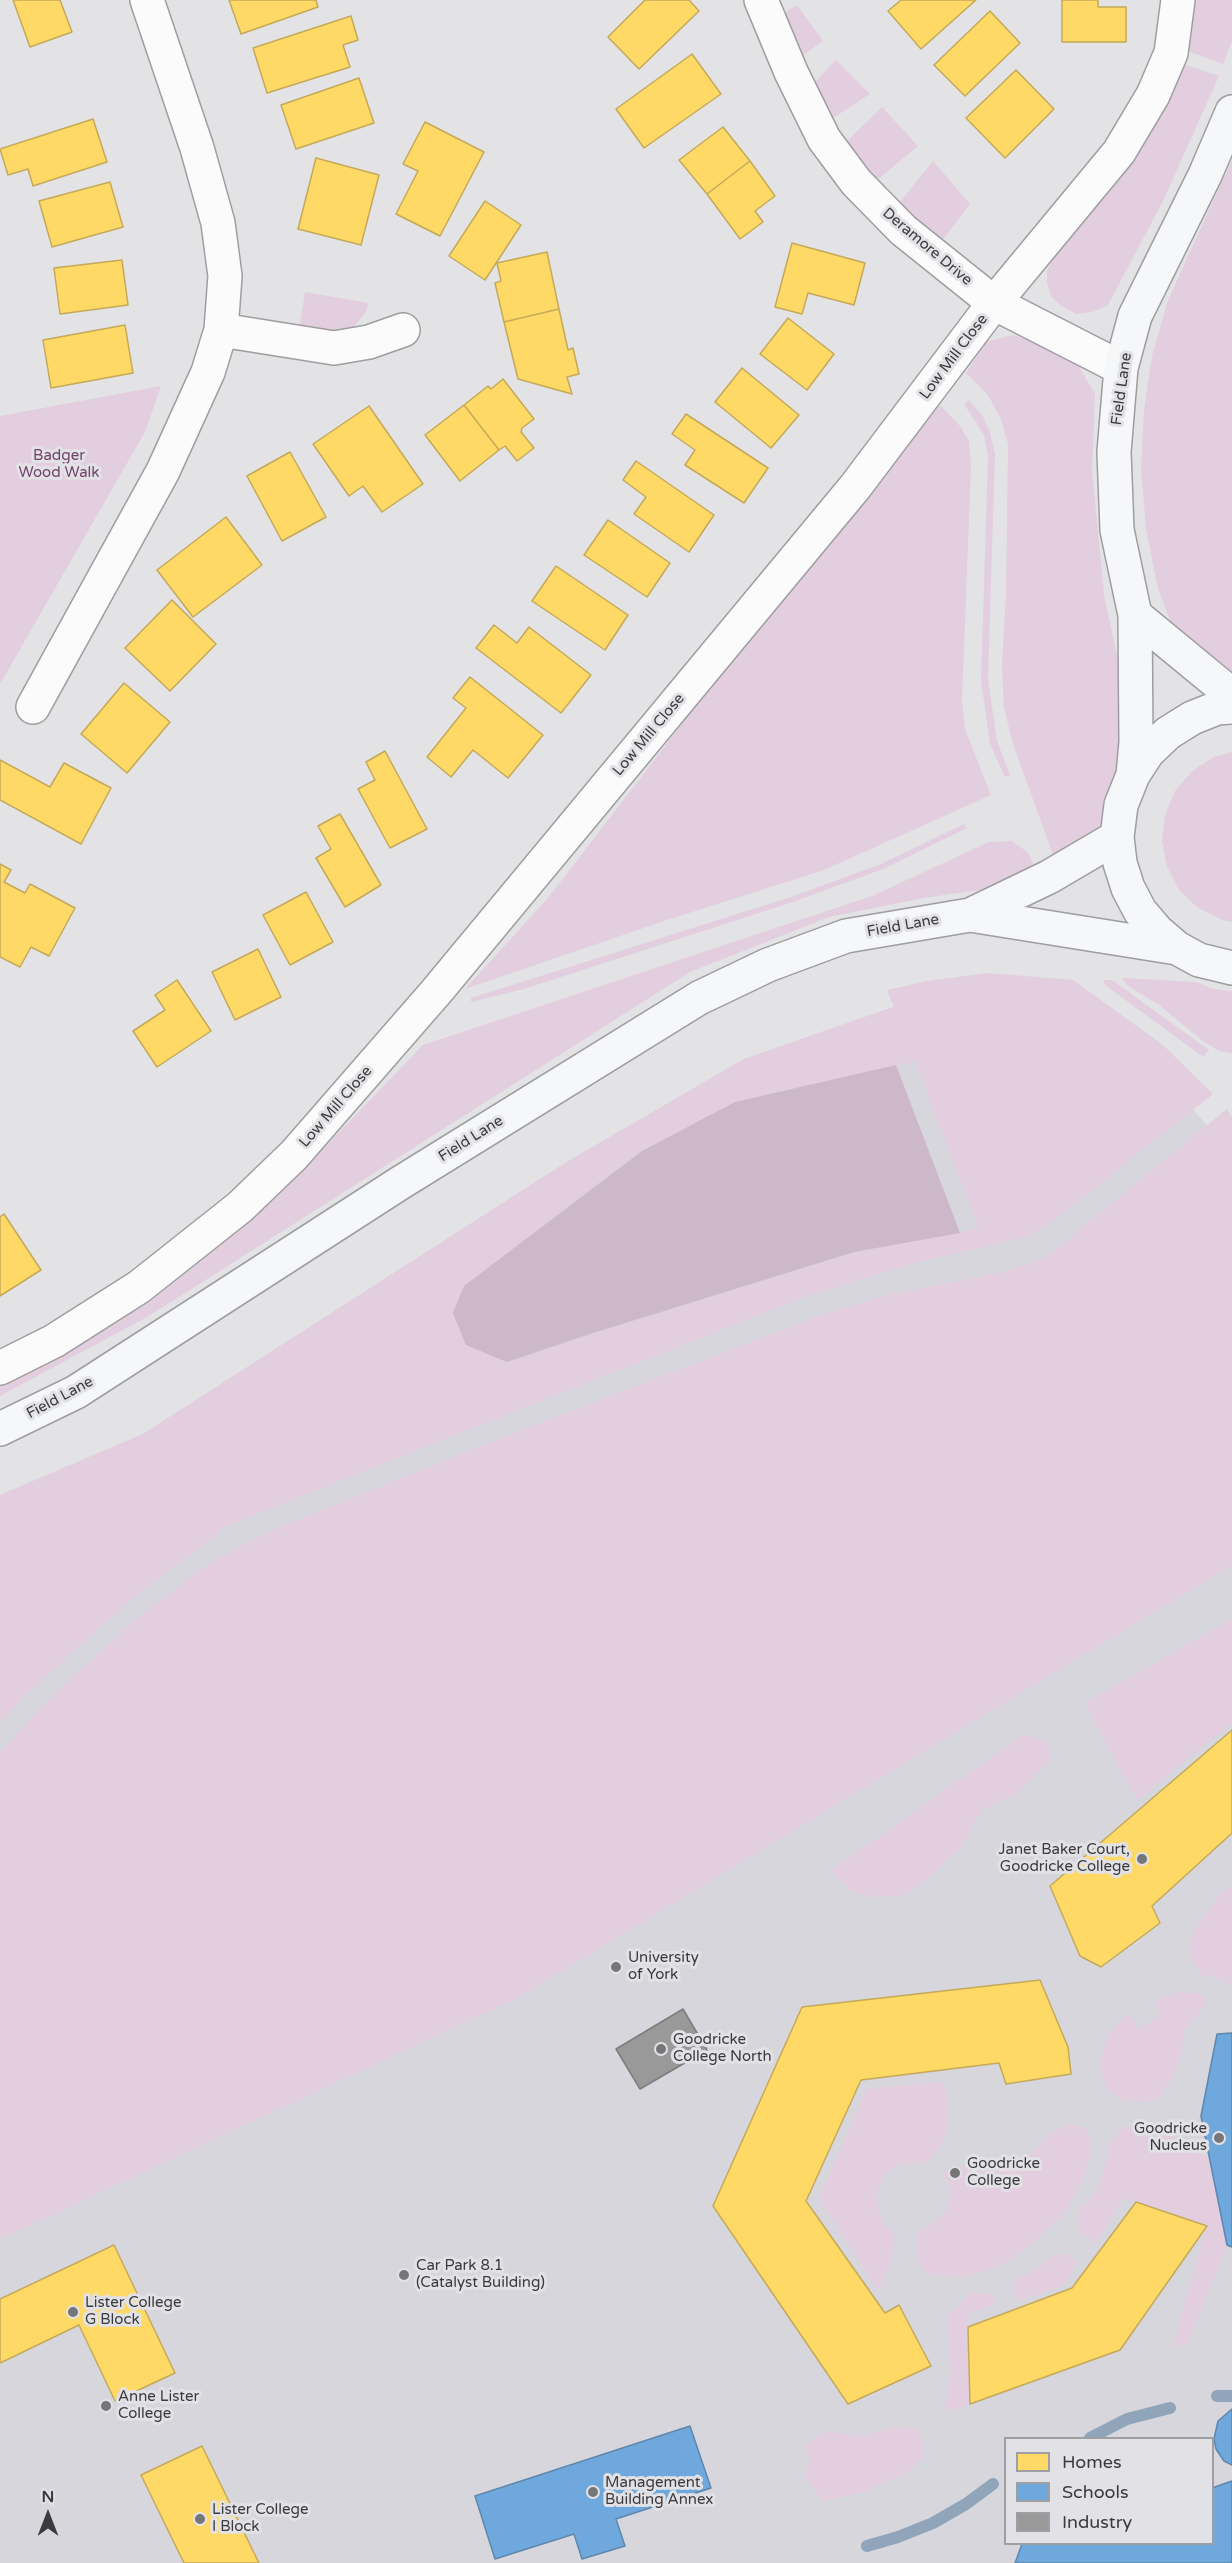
<!DOCTYPE html>
<html>
<head>
<meta charset="utf-8">
<style>
  body { margin:0 }
  #map { position:relative; width:1232px; height:2563px; overflow:hidden; background:#e3e3e5; font-family:"Varela Round",sans-serif }
  canvas { display:block }
  .legend { position:absolute; left:1004px; top:2437px; width:210px; height:108px; box-sizing:border-box; background:#e2e2e6; border:2px solid #9f9fa2; margin:0; padding:8px 10px; list-style:none; font-size:18px; color:#3b3a3c }
  .legend li { display:flex; align-items:center; gap:12px; height:30px }
  .legend b { width:30px; border:2px solid #9f9fa2 }
  .north { position:absolute; left:18px; top:2485px; width:60px; height:60px; -webkit-text-stroke:4px #e2e2e6; paint-order:stroke; rotate:0deg; font-size:16px; font-weight:700; line-height:24px; text-align:center; color:#3b3a3c }
  .north::after { content:''; display:block; margin:auto; width:21px; height:27px; background:#3b3a3c; clip-path:polygon(50% 0,100% 100%,50% 72%,0 100%) }
</style>
</head>
<body>
<div id="map">
<canvas width="1232" height="2563"></canvas>
<ul class="legend">
<li><b style="height:16px;background:#ffd966"></b>Homes</li>
<li><b style="height:16px;background:#6fa8dc"></b>Schools</li>
<li><b style="height:16px;background:#999"></b>Industry</li>
</ul>
<div class="north">N</div>
</div>
<script>
const c = document.querySelector('canvas').getContext('2d');
c.lineJoin = 'round';
function fillPath(path, color) {
  c.fillStyle = color;
  c.fill(path, 'evenodd');
}
function poly(rows) {
  const path = new Path2D();
  for (const r of rows) {
    path.moveTo(r[0], r[1]);
    for (let i = 2; i < r.length; i += 2) path.lineTo(r[i], r[i + 1]);
  }
  return path;
}
function stroke(path, color, width, dash) {
  c.strokeStyle = color;
  c.lineWidth = width;
  c.lineCap = dash ? 'butt' : 'round';
  c.setLineDash(dash || []);
  c.stroke(path);
}
function label(font, color, halo, rows, align = 'center') {
  c.font = font + ' "Varela Round",sans-serif';
  c.lineWidth = 6;
  c.setLineDash([]);
  c.textBaseline = 'middle';
  c.strokeStyle = halo;
  c.fillStyle = color;
  for (const [text, x, y, turn = 0] of rows) {
    c.save();
    c.translate(x, y);
    c.rotate((+turn || 0) * Math.PI / 180);
    c.textAlign = isNaN(turn) ? turn : align;
    if (halo) c.strokeText(text, 0, 0);
    c.fillText(text, 0, 0);
    c.restore();
  }
}
fillPath(poly([
  [913,1000,1171,1085,1232,1153,1232,2563,0,2563,0,1495,143,1434,565,1163,744,1059],
  [1006,2438,1212,2438,1212,2544,1006,2544]
]), '#d7d6dd');
fillPath(poly([
  [1196,0,1232,0,1232,41,1223,64,1188,51],
  [797,5,823,41,802,56,784,13],
  [836,60,870,94,830,120,814,83],
  [1183,64,1219,76,1163,201,1108,305,1092,312,1076,314,1060,305,1051,296,1047,283,1047,271,1053,259,1119,172,1172,94],
  [882,107,918,146,877,180,843,145],
  [1232,160,1232,682,1173,628,1158,589,1146,529,1141,468,1144,410,1152,356,1168,300],
  [933,161,970,204,942,241,899,203],
  [305,292,368,303,366,312,352,329,338,334,299,331],
  [1012,335,1036,341,1078,365,1095,394,1092,469,1104,595,1124,688,1121,764,1102,822,1086,844,1056,863,1013,744,1004,708,1002,666,1006,592,1008,444,1001,419,988,395,966,373,986,342],
  [161,386,145,432,0,684,0,416],
  [969,400,982,415,990,432,995,454,988,679,997,741,1010,775,1005,777,990,744,981,680,988,457,984,435,964,404],
  [940,405,960,426,969,441,971,465,962,700,965,729,991,795,824,870,667,920,465,989,548,898,729,663],
  [1232,752,1232,922,1222,920,1198,908,1179,890,1167,867,1162,841,1165,815,1175,791,1192,771,1214,757],
  [964,824,967,828,883,869,793,902,524,989,471,1002,471,998,791,897,881,864],
  [1011,841,1028,852,1037,873,1000,887,924,898,829,917,690,972,149,1316,0,1396,0,1386,146,1305,271,1203,423,1045,872,896,989,842],
  [988,973,1073,980,1163,1045,1213,1094,1057,1218,1027,1237,914,1263,804,1297,223,1527,212,1539,176,1564,125,1605,27,1693,0,1722,0,1495,143,1434,565,1163,744,1059,894,1007,887,990,927,981],
  [915,1061,979,1228,854,1252,590,1334,507,1362,550,1221,642,1151,771,1093,848,1078],
  [1122,978,1196,982,1213,989,1232,991,1232,1053,1219,1051,1203,1041,1159,1005,1128,986],
  [1104,980,1112,980,1209,1050,1203,1057,1105,985],
  [1227,1109,1232,1117,1232,1565,517,1998,0,2239,0,1752,57,1692,138,1617,209,1563,266,1533,483,1445,813,1318,883,1296,985,1276,1041,1261],
  [1232,1619,1232,1723,1137,1800,1085,1703],
  [1023,1735,1048,1742,1050,1760,1016,1795,983,1809,959,1849,925,1882,898,1896,869,1897,848,1889,832,1870],
  [1232,1885,1232,1986,1218,1978,1202,1975,1192,1960,1190,1945,1195,1929,1220,1894],
  [1181,1992,1200,1994,1207,2003,1184,2032,1181,2053,1172,2079,1161,2096,1143,2102,1123,2100,1108,2091,1100,2070,1102,2053,1108,2037,1120,2020,1129,2014,1140,2029,1161,2014,1154,2000],
  [942,2081,948,2100,948,2126,941,2145,928,2163,900,2164,885,2174,876,2192,878,2210,884,2223,894,2234,894,2246,888,2270,878,2290,819,2198,867,2089],
  [1146,2120,1209,2159,1227,2245,1187,2344,1173,2347,1207,2226,1123,2198,1095,2245,1078,2228,1080,2211,1093,2195,1103,2174,1110,2143,1121,2129],
  [1067,2125,1080,2125,1088,2130,1091,2148,1084,2177,1064,2213,1032,2244,1002,2265,965,2277,928,2275,919,2265,917,2248,918,2232,937,2221,947,2209,952,2190,942,2174,954,2167,1007,2162,1032,2153,1053,2132],
  [1058,2254,1067,2254,1078,2262,1064,2285,1018,2301,1012,2288,1017,2279,1038,2269,1045,2261],
  [982,2292,992,2295,996,2305,968,2313,970,2404,945,2412,951,2372,948,2317,969,2294],
  [888,2428,915,2428,923,2443,923,2458,904,2475,860,2493,823,2501,805,2478,811,2457,804,2446,827,2431,863,2437]
]), '#e2cede');
fillPath(poly([
  [896,1065,960,1233,854,1252,590,1334,507,1362,466,1345,453,1313,464,1286,642,1151,735,1102]
]), '#ccb8c8');
const homes = poly([
  [13,0,60,0,72,32,30,47,13,0],
  [229,0,316,0,318,7,241,34,229,0],
  [645,0,689,0,699,11,639,69,608,37,645,0],
  [901,0,976,0,921,49,888,11,901,0],
  [1062,0,1098,0,1098,7,1126,7,1126,42,1062,42,1062,0],
  [990,11,1020,43,965,96,934,65,990,11],
  [351,16,358,40,343,45,350,67,267,93,253,48,351,16],
  [692,54,721,94,644,148,616,109,692,54],
  [1016,70,1054,109,1005,158,966,118,1016,70],
  [359,78,374,123,296,149,281,105,359,78],
  [93,119,107,162,33,186,28,169,8,175,0,149,93,119],
  [425,122,484,152,440,236,396,214,418,171,403,164,425,122],
  [723,127,750,161,707,194,679,160,723,127],
  [316,158,379,175,361,245,298,229,316,158],
  [750,161,775,196,755,211,763,222,740,239,707,194,750,161],
  [110,182,123,227,52,247,39,201,110,182],
  [485,201,521,225,485,280,449,256,485,201],
  [792,243,865,263,854,305,808,293,802,314,775,307,792,243],
  [547,252,559,309,504,322,495,283,501,281,497,263,547,252],
  [122,260,128,305,60,314,54,268,122,260],
  [559,309,568,350,573,348,579,374,567,377,572,394,518,379,504,322,559,309],
  [788,318,834,354,807,390,760,354,788,318],
  [125,325,133,373,51,388,43,340,125,325],
  [742,368,799,415,771,448,715,402,742,368],
  [503,379,534,419,522,428,521,432,534,448,517,461,505,446,499,450,464,405,488,386,491,389,503,379],
  [464,405,499,450,460,481,425,435,464,405],
  [369,406,423,484,382,512,363,486,349,496,313,444,369,406],
  [686,414,768,468,744,503,685,465,695,450,672,434,686,414],
  [290,452,326,517,282,541,247,476,290,452],
  [636,461,714,515,689,552,634,514,646,497,623,480,636,461],
  [226,517,262,565,193,617,157,570,226,517],
  [608,520,670,563,647,597,584,555,608,520],
  [556,566,628,615,605,650,532,601,556,566],
  [172,600,216,644,170,691,125,648,172,600],
  [494,625,517,643,529,627,591,675,561,713,476,648,494,625],
  [470,677,543,735,508,778,473,750,451,777,427,757,466,708,453,698,470,677],
  [124,683,170,722,127,773,81,734,124,683],
  [385,751,427,829,390,848,358,789,375,780,366,762,385,751],
  [0,760,50,787,64,763,111,788,81,844,0,800,0,760],
  [340,814,381,885,345,907,316,858,331,849,318,826,340,814],
  [0,864,11,870,4,882,25,893,30,884,75,908,49,956,31,947,20,967,0,957,0,864],
  [306,892,333,942,290,965,263,915,306,892],
  [258,949,281,997,235,1020,212,972,258,949],
  [177,980,211,1031,157,1067,133,1031,165,1010,155,995,177,980],
  [4,1214,41,1270,0,1296,0,1217,4,1214],
  [1232,1730,1232,1833,1152,1906,1160,1923,1101,1967,1080,1956,1050,1886,1232,1730],
  [1040,1980,1068,2047,1071,2074,1006,2084,999,2063,861,2080,806,2201,885,2313,899,2305,931,2366,848,2404,713,2206,802,2007,1040,1980],
  [1136,2202,1207,2226,1120,2350,970,2404,968,2327,1072,2288,1136,2202],
  [114,2245,175,2373,115,2401,79,2325,0,2363,0,2299,114,2245],
  [202,2446,259,2563,184,2563,141,2475,202,2446]
]);
fillPath(homes, '#ffd966');
stroke(homes, '#c4a959', 1.5);
const schools = poly([
  [1232,2033,1232,2247,1227,2245,1201,2116,1217,2034,1232,2033],
  [1232,2409,1232,2465,1224,2461,1216,2449,1214,2439,1218,2421,1232,2409],
  [690,2426,711,2488,616,2519,625,2546,582,2559,574,2534,495,2559,475,2496,690,2426],
  [1232,2481,1232,2563,1015,2563,1022,2544,1212,2544,1212,2488,1232,2481]
]);
fillPath(schools, '#6fa8dc');
stroke(schools, '#5f87ac', 1.5);
const industry = poly([
  [683,2009,707,2050,640,2089,616,2049,683,2009]
]);
fillPath(industry, '#999');
stroke(industry, '#7d7c7d', 1.5);
stroke(poly([
  [1217,2396,1232,2396],
  [1090,2438,1127,2419,1170,2408],
  [867,2546,898,2537,933,2523,966,2504,993,2484]
]), '#90a5ba', 12);
const street = poly([
  [761,0,791,72,824,139,856,182,903,230,994,303,1121,368],
  [221,330,334,348,369,342,403,330],
  [33,707,163,471,208,372,221,330,225,276,218,223,197,148,147,0],
  [0,1368,54,1341,139,1287,240,1207,294,1155,436,992,855,487,994,303,1119,152,1153,95,1171,53,1178,0]
]);
const secondary = poly([
  [1135,615,1232,695],
  [1232,707,1217,708,1192,718,1168,733,1148,752,1133,775,1121,805,1117,837,1120,863,1128,888,1140,911,1157,931,1177,948,1199,960,1232,968],
  [1133,775,1136,742,1135,615,1117,530,1114,452,1121,368,1135,316,1205,175,1232,112],
  [970,915,1177,948],
  [0,1429,76,1392,400,1183,699,998,768,965,846,936,970,915,1049,877,1117,837]
]);
stroke(street, '#9e9ea0', 36);
stroke(secondary, '#9e9ea0', 36);
stroke(street, '#fbfbfb', 33);
stroke(secondary, '#f6f7f9', 33);
for (const [x, y, r, color] of [
  [1142,1859,6,"#767577"],
  [616,1967,6,"#767577"],
  [661,2049,6,"#767577"],
  [1219,2138,6,"#767577"],
  [955,2173,6,"#767577"],
  [404,2275,6,"#767577"],
  [73,2312,6,"#767577"],
  [106,2406,6,"#767577"],
  [593,2492,6,"#767577"],
  [200,2519,6,"#767577"]
]) {
  const dot = new Path2D();
  dot.arc(x, y, r, 0, 2 * Math.PI);
  c.fillStyle = color;
  c.fill(dot);
  stroke(dot, '#e2e2e6', 2);
}
label('15px', '#3b3a3c', '#e2e2e6', [
  ["Deramore Drive",927,247,40],
  ["Low Mill Close",954,357,-53],
  ["Field Lane",1122,389,-82],
  ["Low Mill Close",649,735,-50],
  ["Field Lane",903,926,-10],
  ["Low Mill Close",336,1107,-49],
  ["Field Lane",471,1139,-32],
  ["Field Lane",60,1398,-28]
]);
label('15px', '#744269', '#e2e2e6', [
  ["Badger",59,456],
  ["Wood Walk",59,473]
]);
label('15px', '#3b3a3c', '#e2e2e6', [
  ["Janet Baker Court,",1130,1850,"right"],
  ["Goodricke College",1130,1867,"right"],
  ["University",628,1958],
  ["of York",628,1975],
  ["Goodricke",673,2040],
  ["College North",673,2057],
  ["Goodricke",1207,2129,"right"],
  ["Nucleus",1207,2146,"right"],
  ["Goodricke",967,2164],
  ["College",967,2181],
  ["Car Park 8.1",416,2266],
  ["(Catalyst Building)",416,2283],
  ["Lister College",85,2303],
  ["G Block",85,2320],
  ["Anne Lister",118,2397],
  ["College",118,2414],
  ["Management",605,2483],
  ["Building Annex",605,2500],
  ["Lister College",212,2510],
  ["I Block",212,2527]
], 'left');
</script>
</body>
</html>
